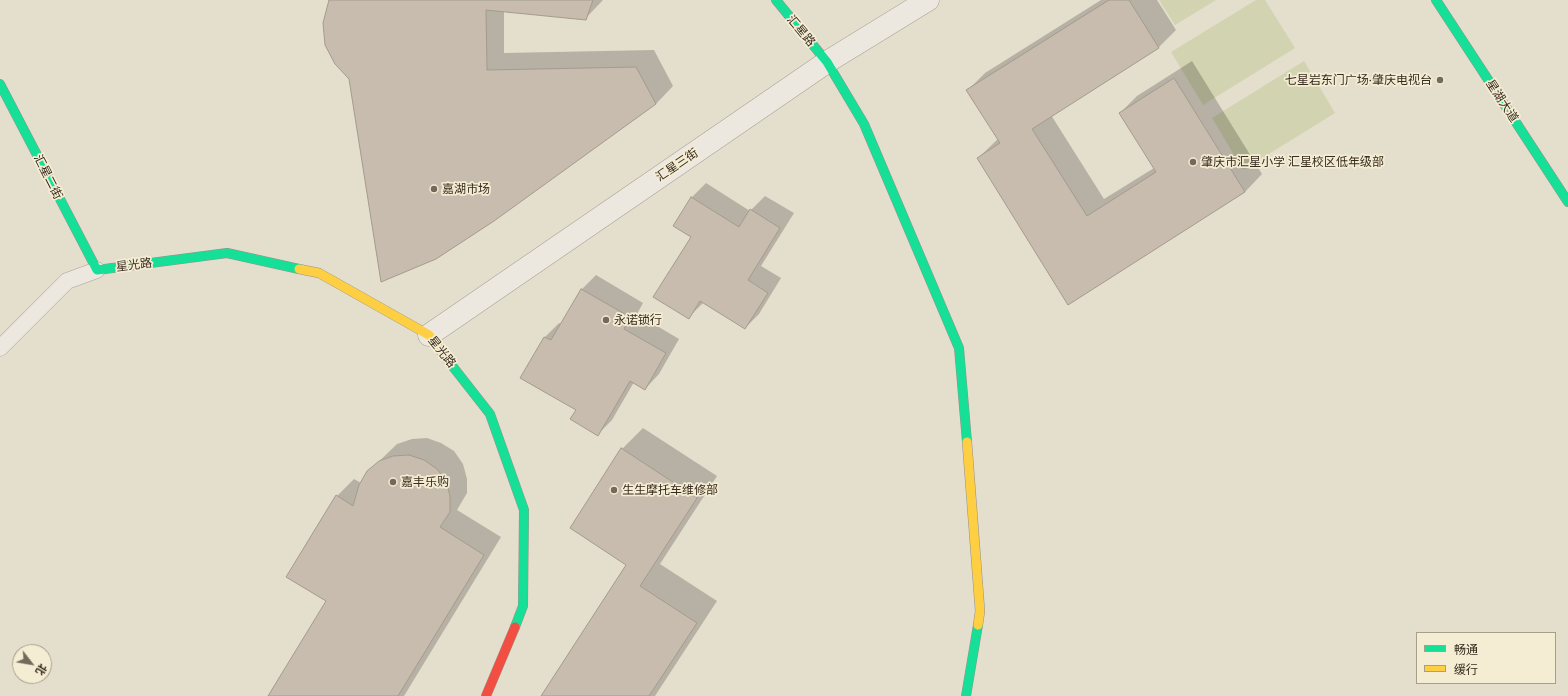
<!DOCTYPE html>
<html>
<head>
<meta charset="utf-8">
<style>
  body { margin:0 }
  #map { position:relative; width:1568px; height:696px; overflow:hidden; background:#e4decd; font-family:"Playfair Display","Noto Sans SC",serif }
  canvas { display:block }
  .legend { position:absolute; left:1416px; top:632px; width:140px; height:52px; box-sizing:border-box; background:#f4ecd3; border:1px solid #a89f8b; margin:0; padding:5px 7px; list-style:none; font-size:12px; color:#372b1e }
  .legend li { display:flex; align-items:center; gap:8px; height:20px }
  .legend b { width:20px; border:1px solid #a89f8b }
  .north { position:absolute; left:12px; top:644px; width:40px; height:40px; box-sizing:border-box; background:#f4ecd3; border:1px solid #a89f8b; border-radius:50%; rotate:121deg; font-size:11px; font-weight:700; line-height:16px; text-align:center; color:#372b1e }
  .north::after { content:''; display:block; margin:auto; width:14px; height:18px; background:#746a5b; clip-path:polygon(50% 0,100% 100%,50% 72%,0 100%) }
</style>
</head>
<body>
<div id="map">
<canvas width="1568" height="696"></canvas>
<ul class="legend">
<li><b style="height:5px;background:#16e098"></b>畅通</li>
<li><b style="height:5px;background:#ffcf43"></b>缓行</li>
</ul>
<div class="north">北</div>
</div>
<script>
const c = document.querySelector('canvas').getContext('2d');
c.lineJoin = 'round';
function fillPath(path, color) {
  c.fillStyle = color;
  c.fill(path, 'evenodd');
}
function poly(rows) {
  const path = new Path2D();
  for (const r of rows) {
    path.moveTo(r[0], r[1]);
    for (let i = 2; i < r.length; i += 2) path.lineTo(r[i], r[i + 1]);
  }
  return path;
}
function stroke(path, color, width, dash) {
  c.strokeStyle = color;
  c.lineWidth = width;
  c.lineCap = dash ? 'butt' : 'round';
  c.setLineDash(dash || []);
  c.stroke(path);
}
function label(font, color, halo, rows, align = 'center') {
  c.font = font + ' "Playfair Display","Noto Sans SC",serif';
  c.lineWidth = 3.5;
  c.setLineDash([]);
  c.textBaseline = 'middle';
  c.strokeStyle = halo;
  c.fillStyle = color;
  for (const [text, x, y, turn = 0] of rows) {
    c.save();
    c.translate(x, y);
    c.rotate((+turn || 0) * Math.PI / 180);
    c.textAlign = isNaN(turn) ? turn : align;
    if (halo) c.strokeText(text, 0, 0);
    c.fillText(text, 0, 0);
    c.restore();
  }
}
fillPath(poly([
  [1159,0,1216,0,1175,25],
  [1256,0,1265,0,1295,48,1203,105,1171,52],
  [1304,61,1335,113,1243,170,1212,118]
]), '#d2d3b0');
fillPath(poly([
  [330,0,603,0,585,19,504,10,504,53,654,50,673,86,656,104,350,78],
  [1101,0,1157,0,1176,30,1158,48,1051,115,1104,199,1154,168,1120,113,1137,96,1192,61,1262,174,1245,192,1068,303,978,158,998,139,968,90,985,73],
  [706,183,750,211,765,196,794,213,761,266,781,278,759,314,745,328,704,302,688,318,692,237,674,225,692,197],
  [596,275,643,303,637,314,679,339,659,374,645,389,634,382,612,420,598,434,577,410,521,378,545,337,559,323,561,324,582,289],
  [643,428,717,476,660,564,717,601,655,696,542,696,628,565,571,528,622,449],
  [427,438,441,443,454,451,463,464,467,479,467,493,457,510,501,537,404,696,269,696,328,600,337,496,354,479,361,483,368,472,397,444,412,439]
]), '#0003');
const building = poly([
  [329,0,593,0,586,20,486,10,487,70,636,67,656,104,494,221,436,259,381,282,349,79,335,64,325,45,323,23,329,0],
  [1109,0,1129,0,1159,48,1032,129,1087,216,1156,172,1119,113,1174,78,1245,192,1068,305,977,158,1000,143,966,90,1109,0],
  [691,197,739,227,750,209,780,228,748,280,768,293,745,329,700,301,689,319,653,297,691,237,673,226,691,197],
  [581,289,630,317,624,329,666,353,645,390,630,381,598,436,570,419,576,410,520,378,544,337,551,340,581,289],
  [621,448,697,498,640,586,697,623,649,696,541,696,626,565,570,528,621,448],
  [409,455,424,460,437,469,446,481,450,496,450,512,440,527,484,555,398,696,268,696,326,601,286,577,336,495,353,506,359,485,367,471,379,461,393,456,409,455]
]);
fillPath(building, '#c7bcae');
stroke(building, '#a49a8d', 1);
const lane = poly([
  [0,348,67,281,97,270]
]);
const street = poly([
  [429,335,827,62,928,0]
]);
const fast = poly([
  [776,0,827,62,864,124,959,348,967,442],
  [1436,0,1568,202],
  [0,84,97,270,227,253,299,269],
  [450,363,490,414,524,510,523,606,515,627],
  [966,696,978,625]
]);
const slow = poly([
  [299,269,319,273,429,335,450,363],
  [967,442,980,611,978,625]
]);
const jam = poly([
  [486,696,515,627]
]);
stroke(lane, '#a9a396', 17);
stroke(street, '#a9a396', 23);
stroke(fast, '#989286', 10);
stroke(slow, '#989286', 10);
stroke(jam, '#989286', 10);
stroke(lane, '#ece8df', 16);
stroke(street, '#ece8df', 22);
stroke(fast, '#16e098', 9);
stroke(slow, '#ffcf43', 9);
stroke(jam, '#f24e42', 9);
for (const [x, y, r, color] of [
  [1440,80,4,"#746a5b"],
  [1193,162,4,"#746a5b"],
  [434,189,4,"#746a5b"],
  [606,320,4,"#746a5b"],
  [393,482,4,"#746a5b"],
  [614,490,4,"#746a5b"]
]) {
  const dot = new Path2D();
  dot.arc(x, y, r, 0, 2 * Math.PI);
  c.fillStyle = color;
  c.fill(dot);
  stroke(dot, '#f4ecd3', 1.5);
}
label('12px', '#372b1e', '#f4ecd3', [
  ["汇星路",801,31,50],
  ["星湖大道",1502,101,57],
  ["汇星三街",677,165,-34],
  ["汇星二街",48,177,63],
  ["星光路",134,265,-7],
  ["星光路",442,352,51]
]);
label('12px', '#372b1e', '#f4ecd3', [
  ["七星岩东门广场·肇庆电视台",1432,80,"right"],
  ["肇庆市汇星小学 汇星校区低年级部",1201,162],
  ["嘉湖市场",442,189],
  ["永诺锁行",614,320],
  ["嘉丰乐购",401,482],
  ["生生摩托车维修部",622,490]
], 'left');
</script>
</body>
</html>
